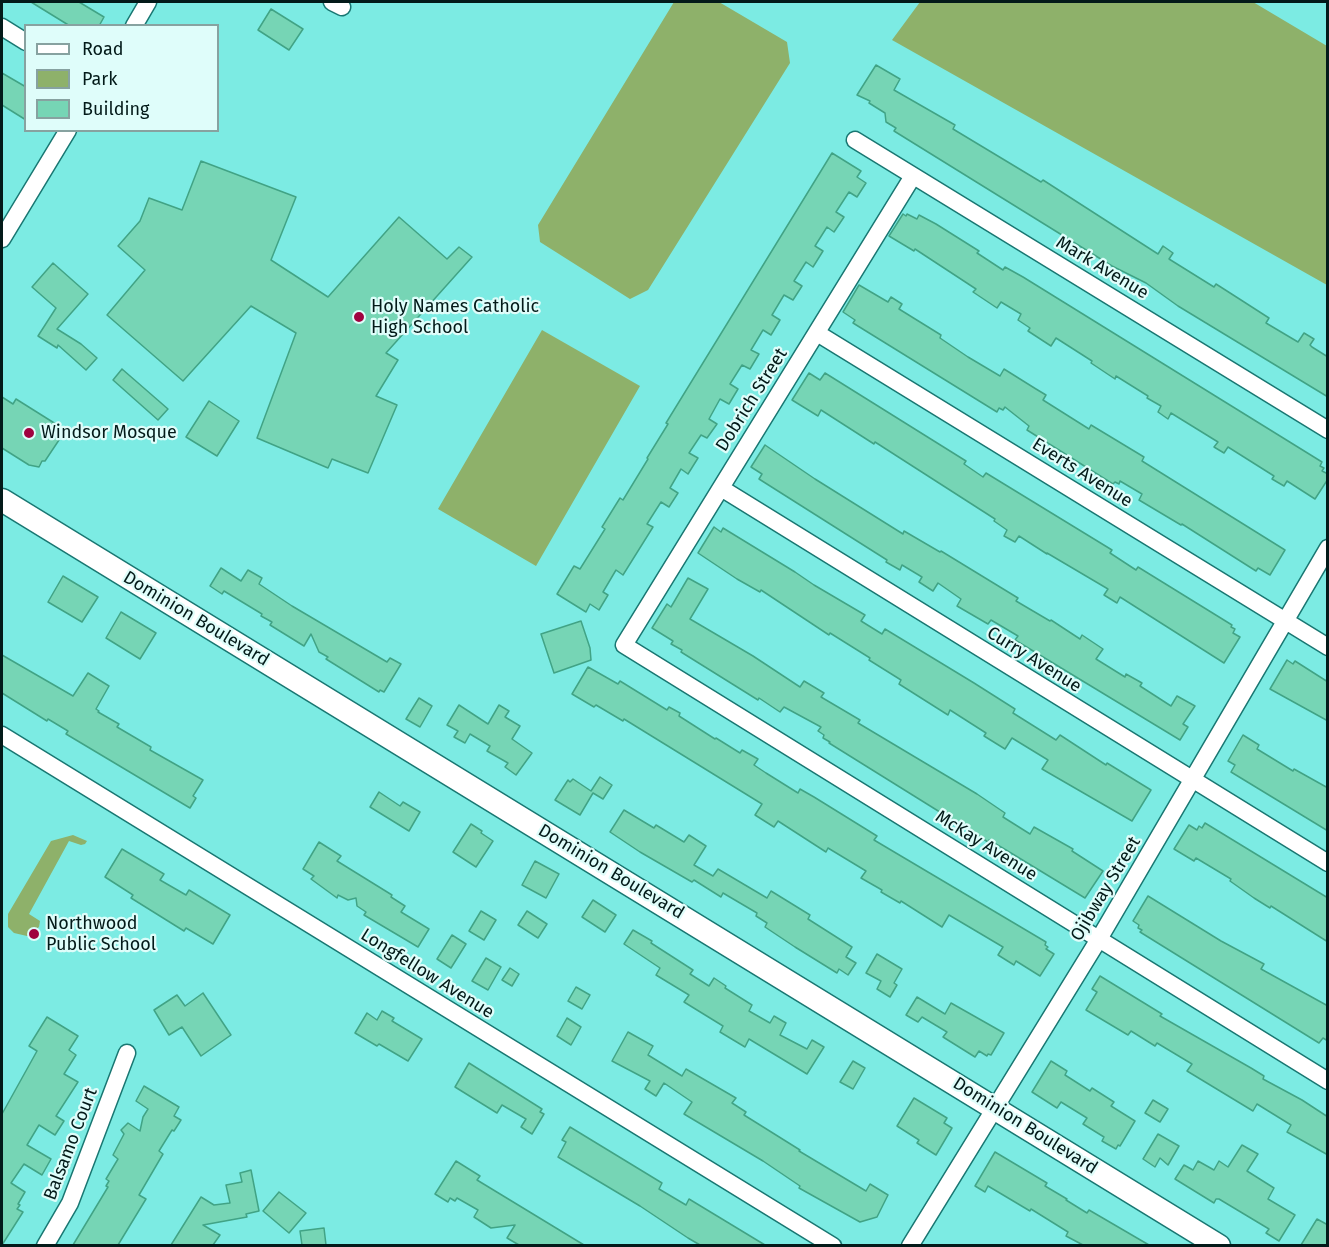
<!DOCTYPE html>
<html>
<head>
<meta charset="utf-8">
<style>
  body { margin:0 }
  #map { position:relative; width:1329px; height:1247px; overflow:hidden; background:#7cebe3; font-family:"Fira Sans",sans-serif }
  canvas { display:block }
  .frame { position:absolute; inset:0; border:3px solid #031a19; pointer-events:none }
  .legend { position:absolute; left:24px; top:24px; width:195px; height:108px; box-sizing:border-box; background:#dffdfa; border:2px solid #87a2a0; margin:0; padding:8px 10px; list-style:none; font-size:18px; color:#031a19 }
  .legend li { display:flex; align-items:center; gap:12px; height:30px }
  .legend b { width:30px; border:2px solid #87a2a0 }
</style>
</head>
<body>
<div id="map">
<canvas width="1329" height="1247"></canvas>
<div class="frame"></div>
<ul class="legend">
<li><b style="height:8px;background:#fff"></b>Road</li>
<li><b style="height:16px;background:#8eb16a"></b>Park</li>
<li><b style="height:16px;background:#76d5b5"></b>Building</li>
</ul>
</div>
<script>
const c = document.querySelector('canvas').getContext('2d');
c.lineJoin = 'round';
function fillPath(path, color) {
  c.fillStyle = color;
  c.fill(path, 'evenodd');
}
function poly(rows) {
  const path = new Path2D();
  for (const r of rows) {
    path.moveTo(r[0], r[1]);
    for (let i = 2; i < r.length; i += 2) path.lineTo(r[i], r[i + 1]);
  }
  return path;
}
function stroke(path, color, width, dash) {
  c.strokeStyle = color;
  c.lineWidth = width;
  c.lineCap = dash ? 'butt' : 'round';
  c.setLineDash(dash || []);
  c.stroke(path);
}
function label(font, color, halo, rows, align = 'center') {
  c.font = font + ' "Fira Sans",sans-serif';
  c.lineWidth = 4.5;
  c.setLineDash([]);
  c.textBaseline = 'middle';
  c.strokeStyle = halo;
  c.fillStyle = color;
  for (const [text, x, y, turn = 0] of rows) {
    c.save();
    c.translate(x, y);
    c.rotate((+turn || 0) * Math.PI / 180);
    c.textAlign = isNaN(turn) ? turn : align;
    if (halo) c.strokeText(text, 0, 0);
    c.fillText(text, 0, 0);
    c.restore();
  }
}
fillPath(poly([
  [674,2,719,2,787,42,790,63,648,290,630,299,540,242,538,225],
  [920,2,1253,2,1327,46,1327,285,892,40],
  [542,330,640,386,536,566,438,509],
  [73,835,87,841,85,844,81,845,69,841,29,914,40,921,39,927,27,936,14,933,8,927,8,914,51,841]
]), '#8eb16a');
const building = poly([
  [31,2,79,2,104,17,99,26,70,26,31,2],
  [271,9,303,29,289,50,258,30,271,9],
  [876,65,900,79,894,90,955,125,953,129,1041,182,1043,180,1158,254,1163,246,1173,253,1169,259,1214,287,1216,284,1241,300,1269,318,1266,323,1298,342,1304,333,1314,339,1310,345,1312,347,1328,357,1328,397,1178,306,1146,283,1112,266,894,131,896,128,886,122,885,113,869,103,870,101,857,95,876,65],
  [2,73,26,87,26,120,2,105,2,73],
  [832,153,861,171,857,177,866,183,857,197,849,192,836,212,844,217,834,232,827,227,815,246,823,251,813,267,806,262,794,281,802,286,793,300,784,295,772,315,780,320,771,335,763,330,751,350,759,354,750,369,742,365,730,384,738,389,729,404,720,399,709,419,717,424,707,438,701,435,689,453,698,458,688,474,681,469,670,488,678,493,669,507,661,502,647,524,653,527,623,575,616,570,603,592,608,595,599,610,590,604,586,612,557,594,574,566,580,569,605,529,602,527,620,498,623,500,648,459,647,458,668,424,666,423,832,153],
  [201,161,296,197,271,260,328,297,399,217,447,259,459,247,472,257,386,353,398,360,376,396,397,405,368,473,332,459,328,468,257,438,296,333,251,306,183,381,107,315,145,270,118,246,140,221,149,198,182,210,201,161],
  [903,214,906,216,907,214,917,219,919,215,936,224,979,251,977,253,1003,270,1005,267,1023,277,1322,462,1320,466,1324,468,1322,471,1328,474,1328,479,1315,499,1287,481,1284,486,1272,479,1274,476,1228,447,1224,453,1214,447,1218,442,1171,413,1168,419,1158,412,1161,406,1147,398,1148,396,1116,376,1115,379,1091,363,1092,361,1056,338,1051,346,1028,331,1030,328,1018,320,1021,314,1001,302,997,308,973,292,976,289,915,249,914,251,889,236,903,214],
  [53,263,88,294,57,329,81,344,97,358,86,370,58,345,57,348,38,336,56,308,32,287,53,263],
  [859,285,888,302,891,297,902,304,899,309,941,335,940,338,968,357,1000,376,1004,369,1036,389,1046,395,1043,400,1089,429,1091,425,1144,457,1142,461,1285,550,1270,575,1258,568,1256,571,1182,524,1181,525,1139,500,1142,494,1120,481,1119,484,1115,482,1113,484,1027,430,1029,426,1005,407,1003,410,999,408,997,412,853,323,855,320,843,312,859,285],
  [122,369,168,409,158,420,113,380,122,369],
  [809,373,820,380,825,373,966,461,964,464,983,477,986,473,1112,550,1110,553,1136,570,1138,567,1232,625,1231,627,1235,629,1233,633,1240,637,1224,663,1120,597,1117,603,1104,595,1108,589,1047,553,1047,554,1019,536,1015,542,1004,536,1007,530,994,521,995,519,875,442,874,444,821,410,818,416,792,400,809,373],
  [2,397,13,404,16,399,59,426,51,435,59,440,45,461,42,461,39,467,29,465,2,448,2,397],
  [209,401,239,421,217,456,186,437,209,401],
  [765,445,815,479,903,534,904,531,940,552,941,551,1018,598,1016,601,1050,621,1051,620,1080,639,1082,635,1103,649,1096,659,1125,677,1126,674,1142,683,1140,686,1171,706,1177,696,1195,706,1183,724,1188,727,1180,740,1015,640,1018,636,991,620,988,624,957,606,961,599,938,583,933,591,919,582,922,577,902,565,900,570,886,562,887,560,759,479,762,474,751,467,765,445],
  [714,527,721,532,723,528,795,572,814,585,865,615,861,621,882,634,885,629,974,683,1015,709,1013,713,1056,740,1060,735,1106,765,1107,763,1151,790,1132,821,1042,769,1048,760,1012,738,1005,749,984,736,986,733,950,710,948,715,899,684,901,680,869,660,870,658,830,633,829,635,761,590,760,592,737,579,698,553,714,527],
  [221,568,241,581,248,570,262,578,259,584,292,606,387,662,390,658,401,664,384,692,380,690,379,692,326,659,328,657,319,652,311,634,304,646,270,625,272,622,261,616,262,614,224,591,222,594,210,586,221,568],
  [63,576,98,597,82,622,48,602,63,576],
  [688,578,708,589,690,619,753,656,800,687,804,681,824,693,821,697,860,720,858,723,977,794,1005,813,1003,817,1030,834,1034,827,1073,849,1072,851,1103,871,1085,898,1006,850,989,840,988,842,829,743,830,742,823,738,824,735,818,731,821,727,784,707,780,712,759,698,758,700,681,652,682,650,671,644,673,641,652,628,667,604,671,607,688,578],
  [121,612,156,633,140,659,106,638,121,612],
  [581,621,590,648,591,660,554,673,541,634,581,621],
  [2,655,73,696,88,673,109,686,96,709,99,711,98,712,119,724,117,727,151,747,150,750,203,780,193,796,196,798,190,808,66,734,68,731,48,719,47,721,2,693,2,655],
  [1287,660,1293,664,1295,661,1328,682,1328,721,1270,689,1287,660],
  [588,667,618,684,620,681,667,710,669,707,680,713,679,716,715,739,716,738,740,753,742,750,758,759,754,765,766,773,798,793,800,789,814,797,877,836,874,840,1046,942,1045,945,1048,947,1046,949,1054,954,1040,976,1016,961,1014,965,998,955,1003,947,949,915,942,927,901,901,900,903,881,892,882,890,861,878,866,871,828,848,826,852,778,821,774,827,755,815,762,804,624,719,623,721,596,705,594,707,572,694,588,667],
  [419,698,432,706,420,727,406,719,419,698],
  [459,705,488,724,499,705,509,711,505,717,520,726,512,739,532,753,516,775,505,767,508,763,487,751,490,746,470,734,465,743,454,737,458,731,447,725,459,705],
  [1243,735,1259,745,1257,749,1293,771,1294,769,1328,788,1328,831,1231,772,1235,765,1228,761,1243,735],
  [600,777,612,785,603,799,593,793,580,815,555,800,568,780,570,782,573,779,591,791,600,777],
  [379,792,400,806,403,802,420,812,409,831,370,807,379,792],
  [624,810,654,828,656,825,684,842,689,835,706,846,694,865,713,876,718,869,767,898,771,891,810,915,808,919,852,947,846,957,856,963,848,975,839,969,837,973,795,947,765,927,767,923,756,916,757,913,723,893,721,897,694,880,692,882,640,852,610,832,624,810],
  [1205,823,1328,898,1328,942,1271,906,1270,908,1254,898,1230,881,1231,879,1196,858,1194,861,1174,849,1189,825,1197,830,1199,826,1202,828,1205,823],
  [471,824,482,831,481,833,493,841,476,867,453,852,471,824],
  [319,842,341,856,337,861,392,895,391,897,405,906,401,912,429,929,418,947,364,915,366,912,357,906,356,898,348,900,338,895,337,898,311,879,314,876,303,869,319,842],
  [122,849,164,874,160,880,186,895,189,890,230,915,213,944,186,928,184,931,131,898,133,895,105,877,122,849],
  [535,861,559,874,546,898,522,885,535,861],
  [1148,896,1221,941,1264,964,1261,969,1328,1006,1328,1041,1323,1038,1319,1043,1140,932,1142,930,1138,928,1139,925,1133,921,1148,896],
  [593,900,616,915,605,932,582,917,593,900],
  [481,911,496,920,484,940,469,931,481,911],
  [527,911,547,924,538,938,518,925,527,911],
  [633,930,652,941,651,943,693,970,690,974,709,986,714,978,726,986,725,988,752,1005,749,1011,770,1023,774,1016,786,1023,780,1035,807,1049,812,1040,824,1047,807,1074,749,1039,745,1047,720,1032,723,1026,684,1002,689,995,656,975,660,968,624,944,633,930],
  [452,935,466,944,451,968,437,959,452,935],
  [877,954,902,969,894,983,897,985,890,997,877,989,881,981,866,973,877,954],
  [486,958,501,967,488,990,472,981,486,958],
  [510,968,519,974,512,986,502,980,510,968],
  [1100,976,1162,1014,1160,1016,1251,1068,1264,1076,1263,1079,1302,1100,1328,1117,1328,1155,1287,1132,1291,1125,1257,1104,1253,1111,1187,1071,1192,1064,1157,1043,1155,1046,1131,1031,1128,1035,1086,1010,1097,992,1092,989,1100,976],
  [576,987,590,995,582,1009,568,1001,576,987],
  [203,993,231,1035,201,1056,182,1027,169,1035,154,1010,177,995,185,1006,203,993],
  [917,997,945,1014,951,1003,1004,1033,991,1055,988,1054,987,1056,979,1051,975,1057,943,1037,947,1032,922,1017,918,1022,906,1015,917,997],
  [382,1011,394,1018,392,1021,422,1039,408,1061,379,1044,377,1046,355,1033,367,1013,377,1020,382,1011],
  [47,1017,78,1036,69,1050,76,1055,64,1074,78,1082,56,1116,64,1121,55,1135,39,1125,27,1145,51,1159,42,1175,24,1164,11,1183,25,1192,18,1204,20,1205,17,1209,23,1212,2,1245,2,1114,37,1051,29,1046,47,1017],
  [567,1018,581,1027,571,1045,557,1036,567,1018],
  [628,1032,653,1046,648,1055,682,1076,686,1069,736,1098,732,1103,746,1112,744,1115,800,1150,799,1151,866,1191,870,1184,888,1195,877,1217,860,1222,799,1188,800,1186,763,1161,684,1114,692,1102,664,1083,656,1096,645,1089,650,1081,612,1061,628,1032],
  [853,1061,865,1068,853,1089,840,1082,853,1061],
  [1051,1061,1067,1071,1065,1075,1090,1091,1092,1088,1114,1102,1111,1106,1135,1121,1120,1146,1118,1145,1116,1149,1102,1141,1104,1137,1083,1124,1087,1118,1061,1102,1057,1108,1032,1092,1051,1061],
  [469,1063,542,1109,540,1112,544,1114,532,1134,521,1127,526,1119,502,1105,497,1113,455,1087,469,1063],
  [144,1086,179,1107,174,1116,181,1120,174,1131,172,1130,159,1151,163,1154,139,1195,146,1199,118,1245,73,1245,108,1187,106,1186,109,1181,106,1179,118,1159,113,1155,124,1134,121,1130,128,1123,140,1131,143,1117,148,1109,136,1101,144,1086],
  [914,1098,947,1118,944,1123,952,1128,936,1155,917,1143,919,1140,897,1126,914,1098],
  [1153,1100,1168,1109,1160,1122,1145,1113,1153,1100],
  [570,1127,662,1183,659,1189,686,1205,689,1199,765,1245,700,1245,688,1238,640,1206,558,1157,566,1142,562,1140,570,1127],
  [1158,1134,1179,1146,1168,1165,1160,1158,1155,1167,1143,1159,1158,1134],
  [1242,1145,1258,1154,1247,1171,1274,1188,1268,1199,1295,1215,1279,1241,1266,1233,1269,1229,1219,1199,1216,1199,1214,1203,1175,1179,1184,1165,1193,1170,1198,1161,1214,1170,1219,1161,1228,1167,1242,1145],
  [995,1152,1047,1183,1045,1186,1067,1199,1066,1200,1087,1213,1089,1210,1149,1245,1083,1245,1066,1236,1068,1232,1031,1209,1030,1211,988,1186,985,1192,975,1186,995,1152],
  [456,1161,480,1176,477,1180,584,1245,519,1245,507,1238,515,1225,491,1228,474,1217,478,1210,457,1198,455,1201,450,1198,448,1202,435,1194,456,1161],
  [251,1170,259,1211,246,1214,247,1217,203,1225,220,1235,213,1245,171,1245,201,1197,214,1205,230,1203,226,1185,242,1182,240,1173,251,1170],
  [279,1192,306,1213,289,1233,263,1211,279,1192],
  [1317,1219,1328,1225,1328,1245,1301,1245,1317,1219],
  [324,1228,326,1245,302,1245,300,1231,324,1228]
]);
fillPath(building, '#76d5b5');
stroke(building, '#41a385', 1.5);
const street = poly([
  [332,2,342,7],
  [134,26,148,2],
  [2,27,26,42],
  [855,140,1328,430],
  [913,176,624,645,1328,1081],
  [2,239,68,130],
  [817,333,1328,647],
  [721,488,1328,863],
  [2,735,833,1246],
  [45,1246,70,1203,127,1053],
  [910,1246,1099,939,1328,548]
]);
const secondary = poly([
  [2,500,1219,1246]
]);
stroke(street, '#197772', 19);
stroke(secondary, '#197772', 25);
stroke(street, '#fff', 16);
stroke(secondary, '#fff', 22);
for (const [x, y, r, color] of [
  [359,317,6,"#a0023f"],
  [29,433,6,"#a0023f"],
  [34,934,6,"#a0023f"]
]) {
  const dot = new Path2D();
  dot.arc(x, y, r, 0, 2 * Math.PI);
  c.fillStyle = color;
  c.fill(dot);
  stroke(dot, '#dffdfa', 2);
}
label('18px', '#031a19', '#dffdfa', [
  ["Mark Avenue",1102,268,31],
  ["Dobrich Street",752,400,-58],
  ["Everts Avenue",1082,473,32],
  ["Dominion Boulevard",196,619,31],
  ["Curry Avenue",1034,660,32],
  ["McKay Avenue",986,846,32],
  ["Dominion Boulevard",611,872,31],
  ["Ojibway Street",1106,889,-59],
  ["Longfellow Avenue",427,974,32],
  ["Dominion Boulevard",1025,1126,32],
  ["Balsamo Court",71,1144,-69]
]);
label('18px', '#031a19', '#dffdfa', [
  ["Holy Names Catholic",371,307],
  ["High School",371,328],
  ["Windsor Mosque",41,433],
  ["Northwood",46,924],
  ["Public School",46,945]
], 'left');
</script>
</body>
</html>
